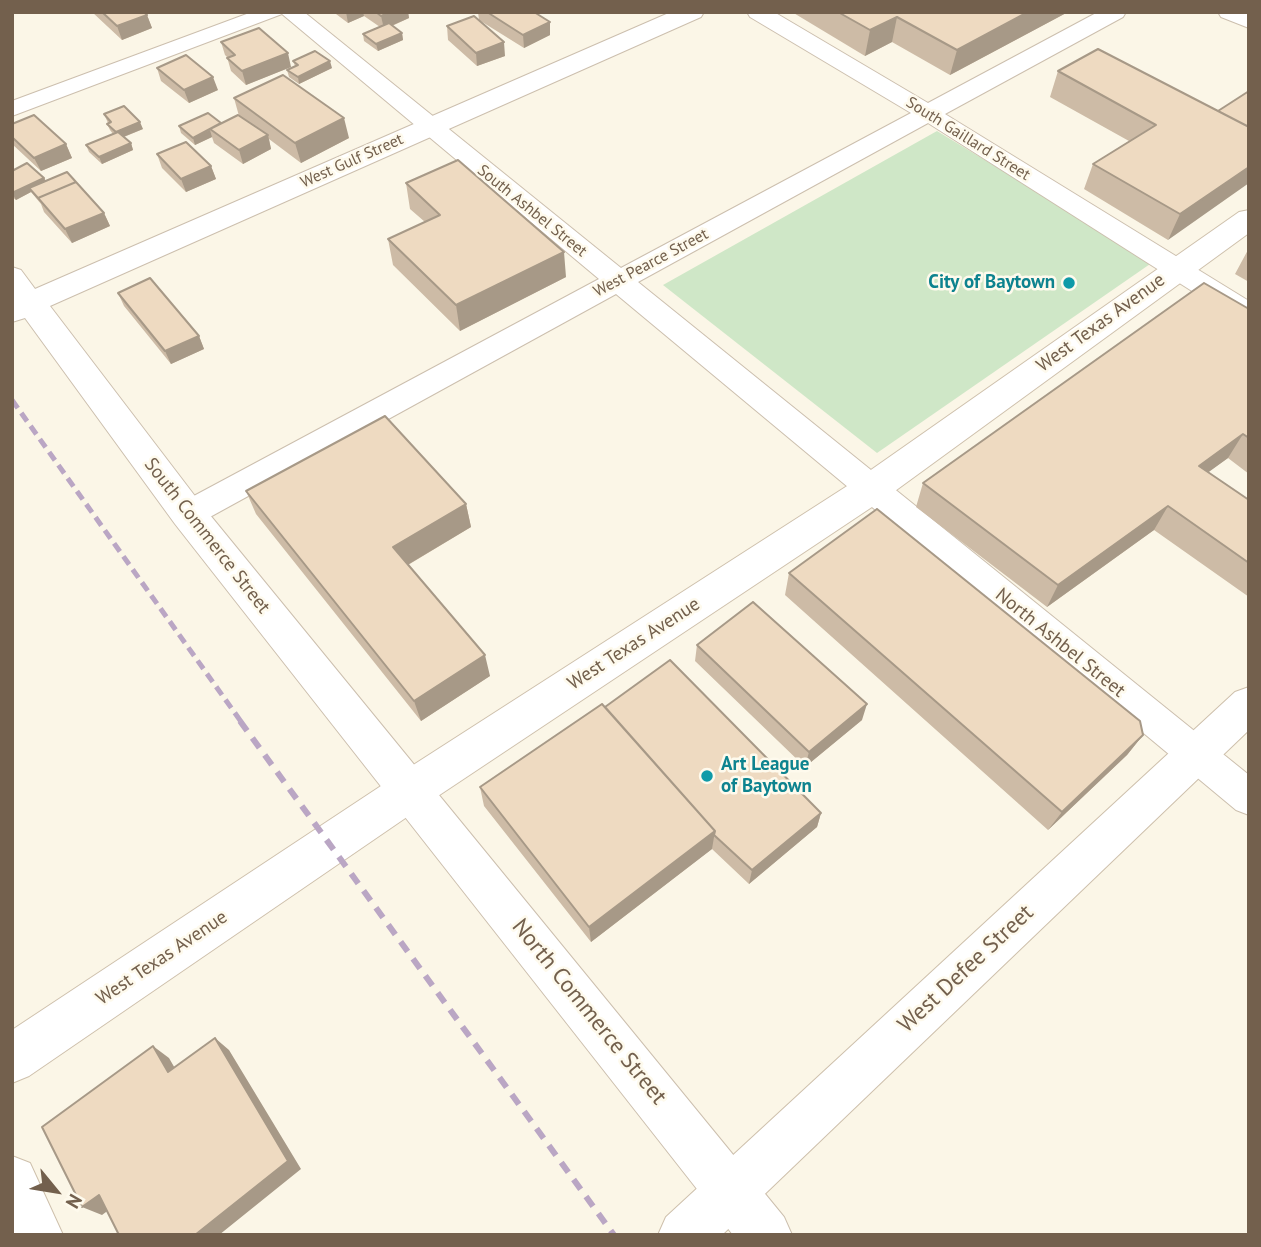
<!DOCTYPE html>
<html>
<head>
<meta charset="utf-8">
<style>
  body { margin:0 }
  #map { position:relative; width:1261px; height:1247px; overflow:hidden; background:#fbf6e7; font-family:"PT Sans",sans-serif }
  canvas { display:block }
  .frame { position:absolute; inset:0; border:14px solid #73604d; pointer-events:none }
  .north { position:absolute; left:21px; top:1156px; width:70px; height:70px; -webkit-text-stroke:5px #fefaed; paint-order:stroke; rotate:120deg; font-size:19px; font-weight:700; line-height:28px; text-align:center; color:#73604d }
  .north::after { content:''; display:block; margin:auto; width:24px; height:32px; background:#73604d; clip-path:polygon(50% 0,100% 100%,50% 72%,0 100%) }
</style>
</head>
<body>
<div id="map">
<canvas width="1261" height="1247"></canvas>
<div class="frame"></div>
<div class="north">N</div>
</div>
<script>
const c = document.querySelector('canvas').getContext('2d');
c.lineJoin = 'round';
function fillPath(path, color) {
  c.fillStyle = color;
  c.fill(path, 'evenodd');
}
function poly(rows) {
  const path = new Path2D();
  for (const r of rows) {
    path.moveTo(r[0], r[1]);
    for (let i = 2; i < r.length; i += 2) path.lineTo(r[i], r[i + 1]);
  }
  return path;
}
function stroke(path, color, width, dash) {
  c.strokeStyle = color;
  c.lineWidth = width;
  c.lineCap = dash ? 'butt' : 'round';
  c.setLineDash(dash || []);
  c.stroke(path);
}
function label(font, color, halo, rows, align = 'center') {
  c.font = font + ' "PT Sans",sans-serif';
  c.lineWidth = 5;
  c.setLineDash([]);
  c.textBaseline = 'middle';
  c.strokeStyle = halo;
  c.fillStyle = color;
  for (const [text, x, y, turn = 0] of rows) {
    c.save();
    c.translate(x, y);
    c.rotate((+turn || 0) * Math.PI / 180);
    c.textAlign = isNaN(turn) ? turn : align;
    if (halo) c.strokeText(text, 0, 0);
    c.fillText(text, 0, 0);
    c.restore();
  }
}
fillPath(poly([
  [937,131,1153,262,877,453,663,285]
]), '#cfe7c7');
const minor = poly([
  [252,12,304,12,621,268,911,113,750,17,747,12,774,12,928,103,1098,12,1126,12,1123,17,945,114,1249,301,1249,323,1239,321,928,123,638,282,1249,775,1249,815,1236,810,616,294,199,523,188,526,177,523,172,514,177,505,599,279,282,14,12,116,12,101,252,12],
  [1218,12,1249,14,1249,28,1221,17,1218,12],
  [12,267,21,270,41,297,45,303,41,309,31,312,21,309,12,296,12,267]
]);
const tertiary = poly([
  [671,12,704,12,701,17,50,306,201,504,784,1217,792,1235,733,1235,175,524,25,318,12,322,12,299,671,12]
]);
const secondary = poly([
  [1249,210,1249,233,884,499,423,806,29,1076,12,1083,12,1030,393,778,858,479,1239,212,1249,210],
  [1249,687,1249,730,722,1235,658,1235,666,1217,1235,692,1249,687],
  [12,1156,30,1163,63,1235,12,1235,12,1156]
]);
stroke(minor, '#ccbfae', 2);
stroke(tertiary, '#ccbfae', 2);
stroke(secondary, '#cec0ac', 2);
fillPath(minor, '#fff');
fillPath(tertiary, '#fff');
fillPath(secondary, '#fff');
stroke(poly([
  [12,400,242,723]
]), '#baa6c4', 5, [10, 6]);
stroke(poly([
  [240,721,614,1235]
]), '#baa6c4', 6, [12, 9]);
fillPath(poly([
  [92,12,144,12,147,15,152,28,122,40],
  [336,12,408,12,409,18,392,26,402,33,403,40,378,51,364,41,363,34,380,27,364,16,348,23,336,14],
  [478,12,534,12,550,35,524,48,479,20],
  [792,12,1068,12,950,75,892,42,865,56],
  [447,26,505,56,477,66,448,40],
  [221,42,291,67,246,85,231,71,227,57,225,55],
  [293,61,332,68,299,84,289,77,287,70,295,66],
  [157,68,218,90,189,103,161,81],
  [1058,71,1218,111,1249,91,1168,240,1084,189,1093,164,1129,141,1050,97],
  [234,98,349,138,301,163,269,139,271,149,243,164,214,143,212,137,195,145,181,133,179,126,221,123,239,116],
  [104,114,143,129,124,137,131,143,133,150,102,164,89,152,86,145,113,134,110,130,107,124,108,123],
  [12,124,66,144,72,158,41,171,12,144],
  [157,154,211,166,216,179,186,192,162,168],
  [12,171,44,178,46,181,104,213,110,226,72,243,44,212,41,204,31,192,16,200,12,197],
  [406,183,566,277,460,331,393,265,388,239,425,222,410,209],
  [1249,248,1249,282,1235,274],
  [118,293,199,336,204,349,171,364,124,306],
  [1249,309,1249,474,1228,458,1208,472,1249,500,1249,597,1154,530,1047,607,916,507,923,483],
  [246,491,466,504,471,527,408,565,490,676,421,721,256,514],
  [789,573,1143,735,1127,755,1048,830,785,595],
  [697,645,862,720,805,767,695,661],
  [605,707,821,813,817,827,749,884,712,849,591,942,484,806,480,787]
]), '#cdbba6');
fillPath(poly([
  [346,12,363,12,364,16,348,23],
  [390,12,408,12,409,18,384,29,381,16],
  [1028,12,1068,12,950,75,957,50],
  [147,15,152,28,122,40,117,26],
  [897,17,892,42,865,56,870,30],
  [550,22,550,35,524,48,523,35],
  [402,33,403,40,378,51,376,44],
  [504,42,505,56,477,66,476,53],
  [288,53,291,67,246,85,242,71],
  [330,61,332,68,299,84,298,77],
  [213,77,218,90,189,103,184,90],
  [344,118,349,138,301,163,295,143],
  [140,122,143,129,118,139,116,132],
  [210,130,212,137,195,145,193,138],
  [268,135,271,149,243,164,239,150],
  [131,143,133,150,102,164,99,157],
  [66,144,72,158,41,171,34,158],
  [211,166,216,179,186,192,181,179],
  [1249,167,1249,183,1168,240,1180,214],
  [44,178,47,184,29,188,31,192,16,200,12,193],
  [104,213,110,226,72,243,65,229],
  [564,252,566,277,460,331,456,305],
  [199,336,204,349,171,364,165,351],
  [1243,434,1228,458,1184,490,1199,466],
  [466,504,471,527,399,570,393,547],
  [1168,506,1154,530,1047,607,1058,585],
  [485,655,490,676,421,721,414,701],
  [867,704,862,720,805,767,809,752],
  [1143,735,1127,755,1048,830,1062,812],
  [821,813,817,827,749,884,752,870],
  [715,831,712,849,591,942,589,927],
  [215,1038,229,1050,301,1169,219,1235,195,1235],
  [153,1046,169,1058,184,1084,168,1072],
  [99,1195,118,1203,102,1215,82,1207]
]), '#a79987');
const building = poly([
  [102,12,144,12,147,15,117,26,102,12],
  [376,12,390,12,381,16,376,12],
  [487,12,534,12,550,22,523,35,487,12],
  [838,12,1028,12,957,50,897,17,870,30,838,12],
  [474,16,504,42,476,53,447,26,474,16],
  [389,23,402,33,376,44,363,34,389,23],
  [259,28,288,53,242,71,227,58,235,55,221,42,259,28],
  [1098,49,1249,127,1249,167,1180,214,1093,164,1156,125,1058,71,1098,49],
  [315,51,330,61,298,77,287,70,298,65,293,61,315,51],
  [186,55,213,77,184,90,157,68,186,55],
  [283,75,344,118,295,143,234,98,283,75],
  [1249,91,1249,127,1218,111,1249,91],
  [124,106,140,122,116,132,107,124,111,122,104,114,124,106],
  [208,113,221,123,193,138,179,126,208,113],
  [34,115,66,144,34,158,12,137,12,124,34,115],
  [238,115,268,135,239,150,210,129,238,115],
  [118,132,131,143,99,157,86,145,118,132],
  [186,142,211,166,181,179,157,154,186,142],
  [458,160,564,252,456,305,388,239,440,215,406,183,458,160],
  [27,163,44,178,12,193,12,171,27,163],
  [67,172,76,182,38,198,29,188,67,172],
  [76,182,104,213,65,229,38,198,76,182],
  [150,278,199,336,165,351,118,293,150,278],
  [1204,283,1249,309,1249,438,1243,434,1199,466,1249,500,1249,563,1168,506,1058,585,923,483,1204,283],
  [385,416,466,504,393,547,485,655,414,701,246,491,385,416],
  [877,509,1140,721,1143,735,1062,812,789,573,877,509],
  [753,602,867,704,809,752,697,645,753,602],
  [670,660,821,813,752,870,714,835,715,831,605,707,670,660],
  [602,704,715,831,589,927,480,787,602,704],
  [215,1038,288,1161,195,1235,119,1235,99,1195,82,1207,42,1127,153,1046,168,1072,215,1038]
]);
fillPath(building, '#eedac1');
stroke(building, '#a79987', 2);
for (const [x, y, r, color] of [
  [1069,283,7,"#0f9aa8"],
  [707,776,7,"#0f9aa8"]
]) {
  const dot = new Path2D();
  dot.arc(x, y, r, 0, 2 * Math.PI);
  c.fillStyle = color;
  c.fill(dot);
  stroke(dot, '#fefaed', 2.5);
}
label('16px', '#73604d', '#fefaed', [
  ["South Gaillard Street",968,139,32],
  ["West Gulf Street",352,161,-24],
  ["South Ashbel Street",532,211,39],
  ["West Pearce Street",651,263,-28]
]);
label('bold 19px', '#0d838f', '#fefaed', [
  ["City of Baytown",1055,283],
  ["Art League",721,765,"left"],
  ["of Baytown",721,787,"left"]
], 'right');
label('19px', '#73604d', '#fefaed', [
  ["West Texas Avenue",1101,323,-36],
  ["South Commerce Street",207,536,52],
  ["North Ashbel Street",1060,643,39],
  ["West Texas Avenue",634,644,-33],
  ["West Texas Avenue",162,958,-34]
]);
label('23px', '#73604d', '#fefaed', [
  ["West Defee Street",966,969,-43],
  ["North Commerce Street",589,1012,51]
]);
</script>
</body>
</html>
